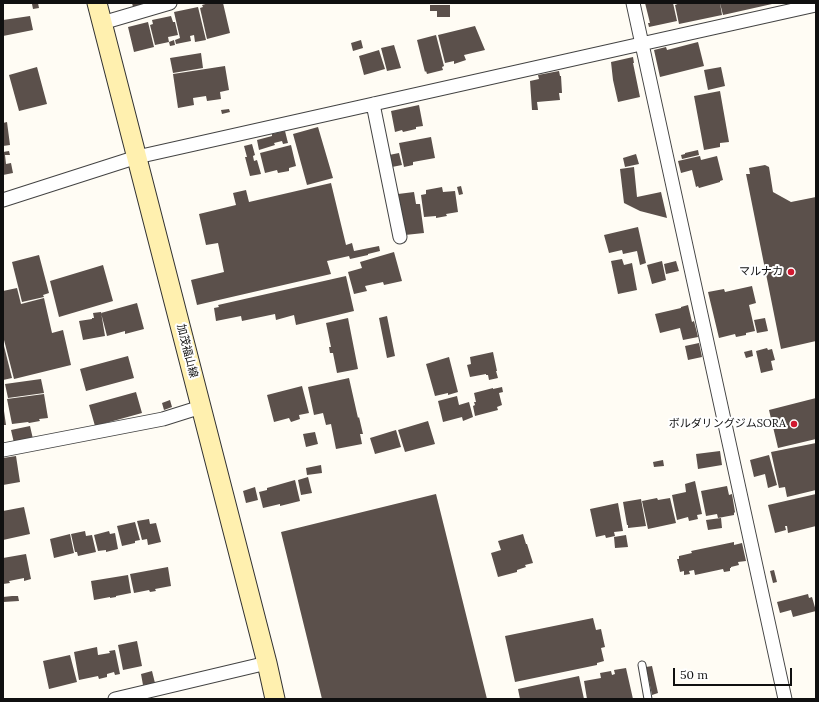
<!DOCTYPE html>
<html>
<head>
<meta charset="utf-8">
<style>
  body { margin:0 }
  #map { position:relative; width:819px; height:702px; overflow:hidden; background:#fffcf4; font-family:Lora,serif }
  canvas { display:block }
  .frame { position:absolute; inset:0; border:4px solid #101010; pointer-events:none }
  .scale { position:absolute; left:673px; top:668px; width:119px; height:18px; box-sizing:border-box; border:2px solid #101010; border-top:0; padding-left:5px; font-size:12px; line-height:14px; white-space:nowrap; color:#101010; -webkit-text-stroke:3px #fff; paint-order:stroke }
</style>
</head>
<body>
<div id="map">
<canvas width="819" height="702"></canvas>
<div class="frame"></div>
<div class="scale">50 m</div>
</div>
<script>
const c = document.querySelector('canvas').getContext('2d');
c.lineJoin = 'round';
function fillPath(path, color) {
  c.fillStyle = color;
  c.fill(path, 'evenodd');
}
function poly(rows) {
  const path = new Path2D();
  for (const r of rows) {
    path.moveTo(r[0], r[1]);
    for (let i = 2; i < r.length; i += 2) path.lineTo(r[i], r[i + 1]);
  }
  return path;
}
function stroke(path, color, width, dash) {
  c.strokeStyle = color;
  c.lineWidth = width;
  c.lineCap = dash ? 'butt' : 'round';
  c.setLineDash(dash || []);
  c.stroke(path);
}
function label(font, color, halo, rows, align = 'center') {
  c.font = font + ' Lora,"Noto Sans JP",serif';
  c.lineWidth = 4;
  c.setLineDash([]);
  c.textBaseline = 'middle';
  c.strokeStyle = halo;
  c.fillStyle = color;
  for (const [text, x, y, turn = 0] of rows) {
    c.save();
    c.translate(x, y);
    c.rotate((+turn || 0) * Math.PI / 180);
    c.textAlign = isNaN(turn) ? turn : align;
    if (halo) c.strokeText(text, 0, 0);
    c.fillText(text, 0, 0);
    c.restore();
  }
}
fillPath(poly([
  [38,3,39,8,33,9,32,4],
  [132,3,147,3,133,7],
  [209,3,223,3,230,33,207,39,200,8,203,7,202,5],
  [645,3,673,3,677,21,649,27,648,23,650,23],
  [680,3,720,3,722,15,679,24,675,5],
  [720,3,772,3,772,4,723,15],
  [430,5,450,5,450,17,437,17,437,11,430,11],
  [198,7,206,40,195,42,194,35,190,36,191,41,176,44,175,40,180,38,174,12],
  [30,16,33,30,3,36,3,20],
  [171,16,173,22,175,22,178,35,168,37,169,42,155,45,150,25,153,24,152,20],
  [148,22,154,47,134,52,128,27],
  [475,26,485,50,464,55,466,60,454,64,454,61,445,63,438,35],
  [436,35,444,66,442,67,443,70,427,74,426,71,425,72,417,40],
  [174,40,175,45,170,46,169,42],
  [361,40,363,48,353,51,351,43],
  [698,42,704,66,660,77,654,50,666,47,667,50],
  [394,45,401,68,387,71,381,48],
  [379,50,385,69,364,75,359,56],
  [201,53,203,68,173,73,170,58],
  [633,57,634,63,633,63,640,97,618,102,613,80,611,62],
  [225,66,229,90,220,92,221,99,207,101,206,96,193,98,194,105,178,108,173,74],
  [37,67,47,104,19,111,9,75],
  [721,67,725,86,708,90,704,70],
  [559,71,560,76,561,76,562,93,559,93,560,100,537,102,538,110,532,110,530,81,539,79,538,75],
  [720,91,729,142,720,143,720,147,704,150,694,96],
  [419,105,423,126,416,127,416,129,403,132,402,130,395,132,391,111],
  [229,109,230,112,222,114,221,110],
  [7,122,10,145,3,146,3,123],
  [318,127,333,178,307,185,293,134],
  [285,131,288,143,283,144,282,141,274,143,275,145,259,150,257,140,272,136,272,134],
  [431,137,435,158,413,162,413,165,404,167,399,143],
  [252,144,255,155,253,156,254,161,257,160,261,174,250,176,245,157,247,157,244,146],
  [291,145,296,166,289,168,289,171,278,173,277,170,265,173,260,153],
  [698,150,699,155,682,159,681,155,685,154,685,153],
  [9,151,10,155,5,155,6,164,11,163,13,173,3,175,3,152],
  [399,153,402,165,392,167,389,155],
  [636,154,639,164,625,167,623,158],
  [700,156,701,160,717,156,723,180,720,181,720,182,699,188,698,186,696,187,692,170,681,173,678,161],
  [765,165,769,167,773,192,791,202,816,197,816,341,781,349,746,174,750,174,749,168],
  [634,167,637,197,661,192,667,218,640,211,624,203,620,169],
  [331,183,346,245,352,243,354,251,379,246,380,251,368,254,368,255,350,259,349,256,327,261,331,274,197,305,191,280,224,272,218,243,206,245,199,214,236,205,233,193,246,190,249,202],
  [461,186,463,194,459,195,457,187],
  [442,187,443,192,455,191,458,212,446,214,447,216,436,218,436,216,424,217,421,195,426,194,426,190],
  [414,192,416,204,420,204,424,233,405,235,398,194],
  [638,227,646,263,640,265,637,251,623,254,622,250,609,253,604,235],
  [394,252,402,281,384,285,383,282,365,286,367,291,354,294,348,272,362,268,360,262],
  [39,255,49,293,43,295,44,297,22,302,12,262],
  [622,259,624,265,632,263,637,290,618,294,611,261],
  [662,261,666,280,652,284,647,265],
  [676,261,679,271,666,274,664,264],
  [103,265,113,301,59,317,50,281],
  [346,276,354,311,296,325,294,315,276,320,275,314,242,321,241,316,216,321,214,308,219,307,218,305],
  [752,286,756,303,749,305,755,331,746,333,746,335,736,337,735,334,719,338,708,292,724,289,725,292],
  [17,288,21,304,44,298,52,333,63,330,71,365,14,379,3,336,3,291],
  [137,303,144,329,125,334,125,331,107,336,101,313],
  [688,305,692,322,694,321,698,337,683,340,680,328,660,333,655,314,681,308,681,307],
  [101,312,105,336,83,340,79,321,92,319,92,318,94,318,93,313],
  [387,316,395,356,387,358,379,318],
  [348,318,358,369,337,373,333,353,330,353,329,347,331,347,326,323],
  [765,318,768,331,757,333,754,320],
  [3,342,12,378,3,380],
  [699,343,702,357,688,360,685,346],
  [767,348,768,350,772,349,775,360,771,361,773,370,761,373,756,351],
  [752,350,753,356,746,358,744,352],
  [493,352,497,371,496,371,498,378,489,380,488,375,486,375,486,374,470,377,467,365,471,364,470,357],
  [128,356,134,378,86,391,80,369],
  [449,357,458,392,448,395,448,393,435,396,426,364],
  [349,378,358,418,359,417,363,434,360,434,362,444,336,449,331,424,326,425,323,413,314,415,308,387],
  [41,379,44,393,8,398,5,384],
  [302,386,309,413,299,415,300,419,291,422,289,418,274,422,267,395],
  [502,387,503,392,499,393,502,405,497,407,498,410,475,416,473,406,475,405,474,402,476,402,474,393,493,388,493,389],
  [136,392,142,413,95,426,89,405],
  [44,394,48,418,39,419,40,421,29,423,28,422,12,424,7,399],
  [457,396,459,405,469,402,473,417,463,421,462,417,443,422,438,401],
  [816,398,816,439,778,448,769,410],
  [170,400,172,407,164,410,162,403],
  [3,411,4,411,6,425,3,425],
  [428,421,435,444,405,452,398,430],
  [30,426,33,439,14,443,11,430],
  [396,430,401,447,375,454,370,438],
  [315,432,318,444,306,447,303,434],
  [816,443,816,490,787,497,785,487,779,488,771,452],
  [720,451,722,465,698,469,696,454],
  [769,455,777,485,768,488,765,474,754,477,750,460],
  [16,456,20,482,3,485,3,458],
  [663,460,664,466,654,467,653,462],
  [321,465,322,473,307,475,306,468],
  [308,477,312,493,301,495,298,480],
  [295,480,300,501,280,506,280,504,263,508,259,492,267,490,267,488],
  [695,481,702,514,697,515,698,519,689,521,688,517,677,520,672,495,686,492,685,484],
  [727,486,729,495,732,494,735,512,734,513,734,515,718,518,717,514,706,516,701,491],
  [255,487,258,500,246,503,243,491],
  [436,494,487,699,322,699,281,532],
  [816,494,816,526,788,533,787,526,785,526,786,530,775,533,768,505],
  [657,498,658,500,670,498,676,523,648,529,642,501],
  [641,499,646,526,628,528,628,525,627,525,623,502],
  [618,503,623,531,614,532,615,536,606,538,605,535,596,537,590,509],
  [24,507,30,534,3,540,3,511],
  [721,518,722,528,708,530,706,520],
  [149,519,150,524,156,523,161,542,148,545,147,539,142,540,137,521],
  [135,522,140,540,135,541,135,543,122,546,117,526],
  [85,531,86,536,92,535,96,552,78,556,77,552,75,552,71,534],
  [109,531,110,534,115,533,118,549,106,552,106,550,98,551,94,535],
  [70,534,74,553,54,558,50,539],
  [523,534,526,544,527,544,533,563,525,565,526,567,517,570,517,572,498,577,491,553,501,550,498,541],
  [626,535,628,547,615,548,614,537],
  [734,542,734,545,742,543,746,561,738,562,739,565,731,567,731,568,730,568,730,571,724,572,723,569,695,575,694,570,689,571,690,574,684,575,684,571,680,572,677,559,679,559,679,556,692,553,691,551],
  [26,554,31,579,24,581,24,578,9,581,10,583,3,584,3,558],
  [168,567,171,586,155,589,156,591,150,592,149,590,134,593,130,574],
  [774,570,777,582,773,583,770,571],
  [128,575,131,593,116,596,116,597,110,598,110,597,94,600,91,581],
  [808,594,809,598,812,597,816,611,793,617,791,610,780,613,777,602],
  [12,596,18,596,19,601,3,602,3,597],
  [593,618,596,630,601,629,605,647,601,648,604,661,597,663,597,665,515,682,505,636],
  [137,641,142,666,123,670,118,645],
  [97,647,98,655,110,653,109,651,115,650,120,674,115,675,114,672,107,674,107,677,99,679,98,676,79,680,74,652],
  [70,655,77,682,49,689,43,661],
  [652,666,658,693,652,695,646,667],
  [626,668,633,699,587,699,584,681,601,678,600,673,611,671,612,675,615,674,614,670],
  [152,671,155,683,143,685,141,674],
  [579,676,584,699,520,699,518,689]
]), '#5b504b');
const service = poly([
  [642,665,648,699]
]);
const minor = poly([
  [633,3,785,699],
  [102,23,170,3],
  [373,104,400,237],
  [3,200,137,157,641,44,816,5],
  [3,450,163,419,201,407],
  [115,699,267,663]
]);
const secondary = poly([
  [97,3,267,663,275,699]
]);
stroke(service, '#434343', 9);
stroke(minor, '#434343', 15);
stroke(secondary, '#323232', 21);
stroke(service, '#fff', 7);
stroke(minor, '#fff', 13);
stroke(secondary, '#fff0af', 19);
for (const [x, y, r, color] of [
  [791,272,4,"#d01930"],
  [794,424,4,"#d01930"]
]) {
  const dot = new Path2D();
  dot.arc(x, y, r, 0, 2 * Math.PI);
  c.fillStyle = color;
  c.fill(dot);
  stroke(dot, '#fff', 1.5);
}
label('11px', '#101010', '#fff', [
  ["マルナカ",783,272],
  ["ボルダリングジムSORA",786,424]
], 'right');
label('11px', '#101010', '#fff', [
  ["加茂福山線",187,351,76]
]);
</script>
</body>
</html>
